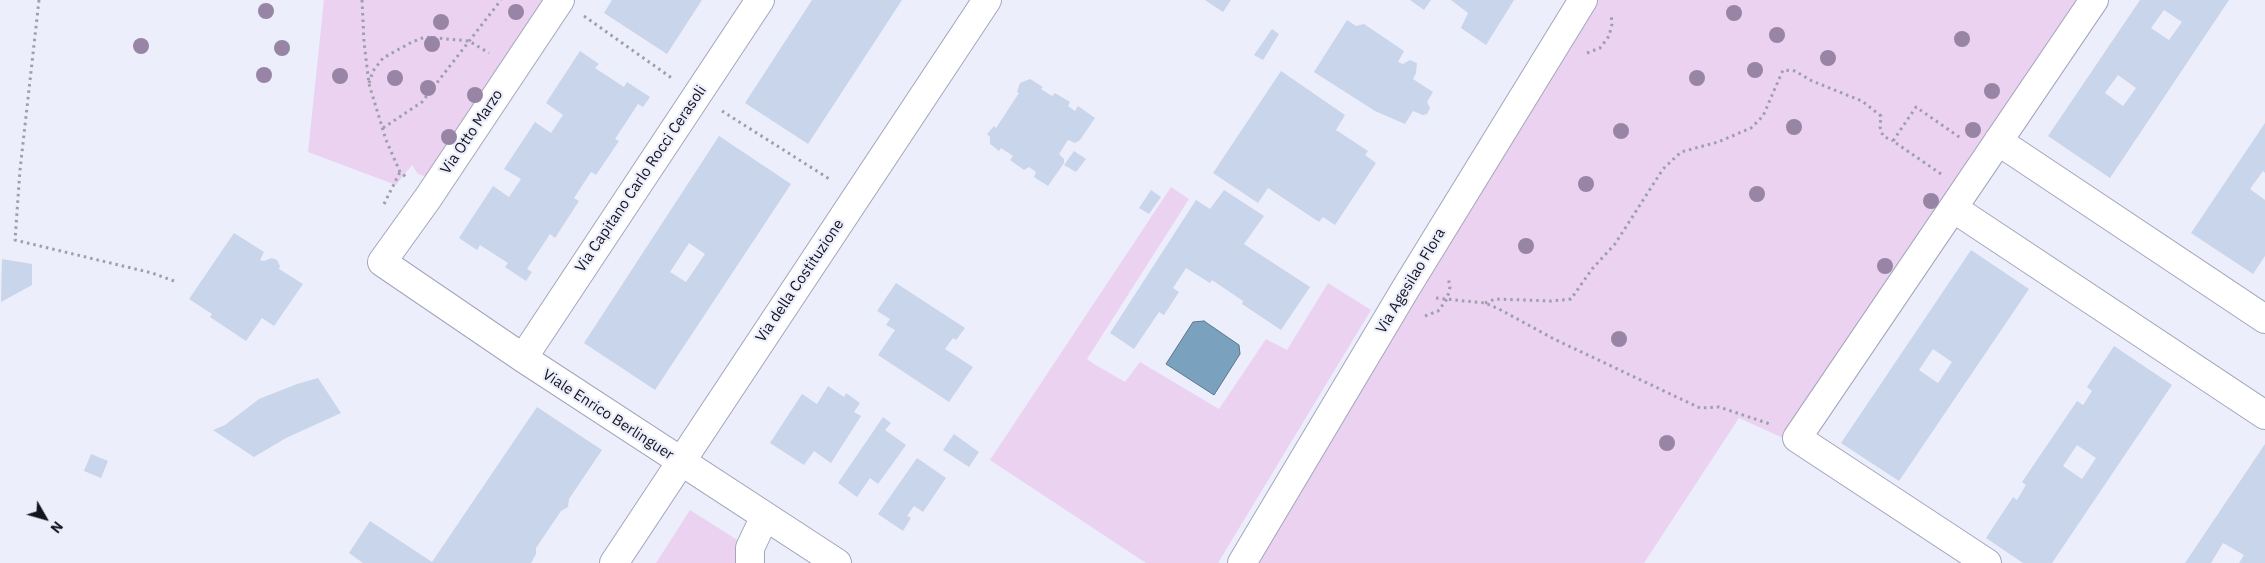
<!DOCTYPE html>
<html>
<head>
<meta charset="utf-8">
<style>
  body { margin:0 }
  #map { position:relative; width:2265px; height:563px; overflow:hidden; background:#eceefc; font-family:"IBM Plex Sans",sans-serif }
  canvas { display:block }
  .north { position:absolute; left:20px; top:493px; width:50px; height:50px; -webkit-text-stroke:4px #eceefc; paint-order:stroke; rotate:128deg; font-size:14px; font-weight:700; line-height:20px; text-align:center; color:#13141c }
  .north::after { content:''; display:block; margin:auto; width:18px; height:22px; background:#13141c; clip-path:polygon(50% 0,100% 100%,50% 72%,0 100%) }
</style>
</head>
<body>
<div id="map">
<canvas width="2265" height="563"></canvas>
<div class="north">N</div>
</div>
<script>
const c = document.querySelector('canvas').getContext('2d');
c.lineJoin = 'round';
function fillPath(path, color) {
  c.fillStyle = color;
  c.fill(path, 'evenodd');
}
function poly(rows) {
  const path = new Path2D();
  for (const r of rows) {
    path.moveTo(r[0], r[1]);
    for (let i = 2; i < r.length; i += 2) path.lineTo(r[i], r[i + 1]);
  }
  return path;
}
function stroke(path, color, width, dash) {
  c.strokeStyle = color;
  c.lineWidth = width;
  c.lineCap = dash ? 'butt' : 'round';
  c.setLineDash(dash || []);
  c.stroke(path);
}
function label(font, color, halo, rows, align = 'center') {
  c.font = font + ' "IBM Plex Sans",sans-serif';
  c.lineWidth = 4.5;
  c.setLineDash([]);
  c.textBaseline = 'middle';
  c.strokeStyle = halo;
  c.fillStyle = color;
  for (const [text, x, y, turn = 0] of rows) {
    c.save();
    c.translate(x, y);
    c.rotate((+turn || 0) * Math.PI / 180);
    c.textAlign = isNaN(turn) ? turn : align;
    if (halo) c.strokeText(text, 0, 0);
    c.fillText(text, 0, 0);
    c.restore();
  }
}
fillPath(poly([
  [324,0,545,0,431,173,424,176,418,174,412,165,396,185,308,152],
  [1598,0,2079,0,1783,438,1739,418,1644,563,1257,563],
  [1171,187,1189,199,1087,359,1094,364,1125,382,1140,362,1219,409,1266,339,1287,350,1328,283,1371,310,1218,563,1146,563,990,460],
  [690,510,739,541,737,563,656,563]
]), '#ebd2f1');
const water = poly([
  [1204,321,1239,345,1240,354,1214,395,1166,364,1193,322,1204,321]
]);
fillPath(water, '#7aa1be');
stroke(water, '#5b778d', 1);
fillPath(poly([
  [612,0,702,0,667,54,604,13],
  [812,0,902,0,808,144,745,103],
  [1205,0,1231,0,1223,12],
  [1410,0,1431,0,1424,10],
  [1451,0,1514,0,1486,45,1461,28,1468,13],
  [2140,0,2229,0,2110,178,2048,136],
  [2164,10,2182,22,2169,40,2151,28],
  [2118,75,2136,88,2123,106,2105,93],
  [1347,20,1356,26,1364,24,1404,51,1398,62,1403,64,1410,60,1417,63,1416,73,1413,79,1433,92,1427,102,1430,108,1427,114,1423,115,1413,111,1405,124,1375,111,1314,72],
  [1272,29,1279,34,1263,60,1254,55],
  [580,51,599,64,595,68,624,87,627,82,650,97,643,107,638,104,615,139,619,141,596,175,591,172,574,198,579,201,555,238,550,234,527,269,532,272,526,281,505,267,508,263,480,245,477,250,459,238,493,186,509,197,521,179,504,169,535,122,551,133,563,115,546,103],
  [1281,71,1345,115,1336,130,1368,151,1365,155,1376,163,1335,225,1323,217,1319,222,1268,188,1258,203,1213,173],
  [1030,79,1043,87,1041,89,1052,96,1055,93,1070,102,1068,106,1075,111,1078,106,1095,118,1080,140,1075,143,1068,140,1059,154,1064,159,1064,163,1048,186,1034,177,1036,172,1029,167,1024,170,1010,160,1013,156,1001,148,999,151,990,144,990,137,987,134,994,126,996,128,1019,93,1017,92,1020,83],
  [2265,123,2265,173,2263,171,2250,189,2265,200,2265,256,2253,274,2191,233],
  [719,136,791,184,655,390,584,343],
  [689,243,705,254,686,282,670,272],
  [1074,151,1086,159,1076,172,1064,165],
  [1151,190,1161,197,1149,214,1139,208],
  [1224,190,1264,216,1244,244,1310,287,1281,330,1242,304,1243,301,1212,280,1210,283,1186,268,1173,288,1179,292,1164,315,1159,312,1134,349,1110,333,1196,200,1210,209],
  [234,233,264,252,260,260,264,261,272,258,277,260,280,266,279,269,303,284,274,326,262,318,246,341,210,317,212,314,189,299],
  [1971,250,2029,289,1899,481,1841,443],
  [1933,349,1952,362,1938,383,1919,370],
  [2,259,32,264,32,285,1,302],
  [896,283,965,328,956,340,953,338,945,349,973,367,949,402,878,355,895,330,886,325,890,319,877,311],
  [2114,346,2172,385,2052,563,2023,563,1986,538,2013,497,2017,500,2026,485,2022,482,2077,401,2083,405,2092,391,2087,387],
  [2077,445,2096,458,2082,479,2063,466],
  [318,378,341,413,286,438,254,457,213,430,225,425,259,399,297,384],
  [828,386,844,397,846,393,860,403,854,412,861,416,831,463,814,451,804,465,770,443,802,394,817,404],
  [537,407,602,450,569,499,568,507,561,511,536,548,536,554,531,563,363,563,349,553,370,521,432,562],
  [883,417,891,423,885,430,906,445,878,484,870,478,857,497,838,483],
  [954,434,979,452,969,467,943,450],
  [2265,444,2265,563,2239,563,2244,555,2223,543,2211,563,2185,563],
  [91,454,108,461,101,478,84,471],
  [917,458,946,478,923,512,914,506,907,516,911,518,903,531,878,514]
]), '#c9d5ea');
const minor = poly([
  [560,0,428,198,382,262,523,358,837,563],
  [1998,141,2265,319],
  [1953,208,2265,415],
  [523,358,760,0],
  [614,563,987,0],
  [750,563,750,548,765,516],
  [1242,563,1406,288,1583,0],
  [1987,563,1797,438,2094,0]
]);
stroke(minor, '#a3a6bb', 30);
stroke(poly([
  [39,0,20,170,15,240,152,273,174,281],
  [362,0,364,42,369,84,386,140,400,172,406,177],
  [584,16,673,79],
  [1587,53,1600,48,1609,36,1612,24,1611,14],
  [369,83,373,71,383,58,412,42,425,37,469,41,489,53],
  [722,111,831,180],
  [383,128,422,102,501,0],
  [1941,174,1893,141,1916,107,1962,139],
  [384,204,400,172],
  [1436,298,1485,303,1499,309,1554,339,1700,408,1719,407,1770,424],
  [1485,303,1495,299,1551,301,1571,299,1592,269,1615,244,1663,169,1681,152,1718,142,1751,128,1763,116,1783,70,1795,71,1812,81,1862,101,1881,116,1880,127,1883,136,1893,141],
  [1425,316,1438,311,1447,299,1450,287,1448,277]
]), '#9d9faa', 3, [2.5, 4]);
stroke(minor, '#fff', 28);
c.fillStyle = '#9884a4';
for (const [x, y] of [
  [266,11],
  [516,12],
  [1734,13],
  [441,22],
  [1777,35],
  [1962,39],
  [432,44],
  [141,46],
  [282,48],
  [1828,58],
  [1755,70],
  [264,75],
  [340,76],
  [395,78],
  [1697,78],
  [428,88],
  [1992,91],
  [475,95],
  [1794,127],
  [1973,130],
  [1621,131],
  [449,137],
  [1586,184],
  [1757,194],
  [1931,201],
  [1526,246],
  [1885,266],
  [1619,339],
  [1667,443]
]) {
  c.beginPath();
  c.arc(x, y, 8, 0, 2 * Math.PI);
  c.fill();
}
label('15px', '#13141c', '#eceefc', [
  ["Via Otto Marzo",472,132,-56],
  ["Via Capitano Carlo Rocci Cerasoli",641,179,-56],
  ["Via della Costituzione",800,281,-56],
  ["Via Agesilao Flora",1411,281,-59],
  ["Viale Enrico Berlinguer",608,415,33]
]);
</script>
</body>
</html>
